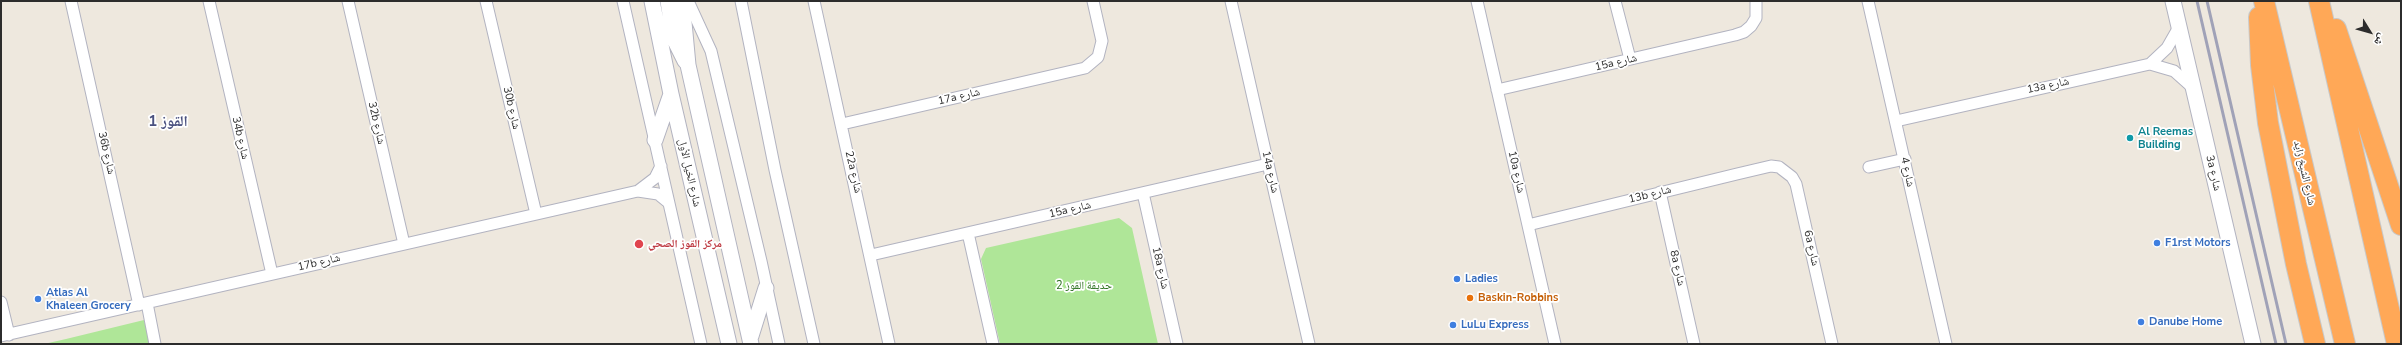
<!DOCTYPE html>
<html>
<head>
<meta charset="utf-8">
<style>
  body { margin:0 }
  #map { position:relative; width:2402px; height:345px; overflow:hidden; background:#eee8de; font-family:"Nunito Sans","Noto Naskh Arabic",sans-serif }
  canvas { display:block }
  .frame { position:absolute; inset:0; border:2px solid #2c2c2c; pointer-events:none }
  .north { position:absolute; left:2350px; top:12px; width:40px; height:40px; -webkit-text-stroke:3px #fff; paint-order:stroke; rotate:127deg; font-size:11px; font-weight:700; line-height:16px; text-align:center; color:#2c2c2c }
  .north::after { content:''; display:block; margin:auto; width:14px; height:18px; background:#2c2c2c; clip-path:polygon(50% 0,100% 100%,50% 72%,0 100%) }
</style>
</head>
<body>
<div id="map">
<canvas width="2402" height="345"></canvas>
<div class="frame"></div>
<div class="north">ش</div>
</div>
<script>
const c = document.querySelector('canvas').getContext('2d');
c.lineJoin = 'round';
function fillPath(path, color) {
  c.fillStyle = color;
  c.fill(path, 'evenodd');
}
function poly(rows) {
  const path = new Path2D();
  for (const r of rows) {
    path.moveTo(r[0], r[1]);
    for (let i = 2; i < r.length; i += 2) path.lineTo(r[i], r[i + 1]);
  }
  return path;
}
function stroke(path, color, width, dash) {
  c.strokeStyle = color;
  c.lineWidth = width;
  c.lineCap = dash ? 'butt' : 'round';
  c.setLineDash(dash || []);
  c.stroke(path);
}
function label(font, color, halo, rows, align = 'center') {
  c.font = font + ' "Nunito Sans","Noto Naskh Arabic",sans-serif';
  c.lineWidth = 3.5;
  c.setLineDash([]);
  c.textBaseline = 'middle';
  c.strokeStyle = halo;
  c.fillStyle = color;
  for (const [text, x, y, turn = 0] of rows) {
    c.save();
    c.translate(x, y);
    c.rotate((+turn || 0) * Math.PI / 180);
    c.textAlign = isNaN(turn) ? turn : align;
    if (halo) c.strokeText(text, 0, 0);
    c.fillText(text, 0, 0);
    c.restore();
  }
}
fillPath(poly([
  [1119,218,1132,228,1158,344,1000,344,981,259,986,248],
  [144,320,150,344,44,344,66,339]
]), '#afe698');
const street = poly([
  [71,1,139,305],
  [209,1,272,274],
  [348,1,404,244],
  [486,1,536,214],
  [623,1,701,344],
  [688,1,711,51,761,261,779,344],
  [741,1,775,170,814,344],
  [814,1,889,344],
  [1231,1,1309,344],
  [1477,1,1555,344],
  [1615,1,1630,59],
  [1868,1,1946,344],
  [2150,64,2167,48,2179,27],
  [1497,90,1735,35,1744,32,1751,26,1756,18,1756,1],
  [1896,121,2150,64,2174,71,2193,88],
  [842,124,1085,68,1098,57,1102,41,1093,1],
  [1869,167,1905,159],
  [638,191,658,194,669,203],
  [1660,192,1694,344],
  [1143,193,1177,344],
  [1528,225,1737,174,1771,166,1779,167,1792,177,1796,184,1832,344],
  [968,233,993,344],
  [871,255,1268,164],
  [1,302,9,335],
  [147,303,155,344],
  [1,336,638,191,655,178,661,166]
]);
const secondary = poly([
  [652,1,671,94,729,344],
  [668,1,674,39,685,61],
  [682,1,688,65,751,344],
  [2173,1,2253,344],
  [655,140,671,94],
  [751,336,766,288]
]);
const highway = poly([
  [2264,1,2345,344],
  [2319,1,2397,344],
  [2259,17,2261,65,2268,123,2296,264,2315,344],
  [2336,29,2401,225]
]);
stroke(street, '#b2b3c0', 13);
stroke(secondary, '#b2b3c0', 17);
stroke(highway, '#c8c8c8', 22);
stroke(street, '#fff', 11);
stroke(secondary, '#fff', 15);
stroke(highway, '#ffa857', 20);
stroke(poly([
  [2197,1,2276,344],
  [2207,1,2286,344]
]), '#a0a2b7', 3);
for (const [x, y, r, color] of [
  [2130,138,4,"#0f9aa8"],
  [2157,243,4,"#3f7fe0"],
  [639,244,5,"#e0444e"],
  [1457,279,4,"#3f7fe0"],
  [1470,298,4,"#e8710a"],
  [38,299,4,"#3f7fe0"],
  [2141,322,4,"#3f7fe0"],
  [1453,325,4,"#3f7fe0"]
]) {
  const dot = new Path2D();
  dot.arc(x, y, r, 0, 2 * Math.PI);
  c.fillStyle = color;
  c.fill(dot);
  stroke(dot, '#fff', 1.5);
}
label('11px', '#2c2c2c', '#fff', [
  ["15a شارع",1616,63,-13],
  ["13a شارع",2048,86,-12],
  ["17a شارع",959,97,-13],
  ["30b شارع",511,108,77],
  ["32b شارع",376,123,77],
  ["34b شارع",240,138,77],
  ["36b شارع",106,153,77],
  ["22a شارع",853,172,77],
  ["14a شارع",1270,172,77],
  ["10a شارع",1516,172,77],
  ["شارع 4",1907,172,78],
  ["شارع الخيل الأول",689,173,77],
  ["3a شارع",2213,173,77],
  ["شارع الشيخ زايد",2304,173,77],
  ["13b شارع",1650,195,-14],
  ["15a شارع",1070,210,-13],
  ["6a شارع",1811,248,77],
  ["17b شارع",319,263,-13],
  ["18a شارع",1160,268,77],
  ["8a شارع",1677,268,77]
]);
label('bold 11px', '#0d838f', '#fff', [
  ["Al Reemas",2138,132],
  ["Building",2138,145]
], 'left');
label('bold 11px', '#366cbe', '#fff', [
  ["F1rst Motors",2165,243],
  ["Ladies",1465,279],
  ["Atlas Al",46,293],
  ["Khaleen Grocery",46,306],
  ["Danube Home",2149,322],
  ["LuLu Express",1461,325]
], 'left');
label('bold 11px', '#be3a42', '#fff', [
  ["مركز القوز الصحي",648,244]
], 'left');
label('11px', '#256d18', '#fff', [
  ["حديقة القوز 2",1084,286]
]);
label('bold 11px', '#c56008', '#fff', [
  ["Baskin-Robbins",1478,298]
], 'left');
label('bold 15px', '#4a517f', '#fff', [
  ["القوز 1",168,122]
]);
</script>
</body>
</html>
